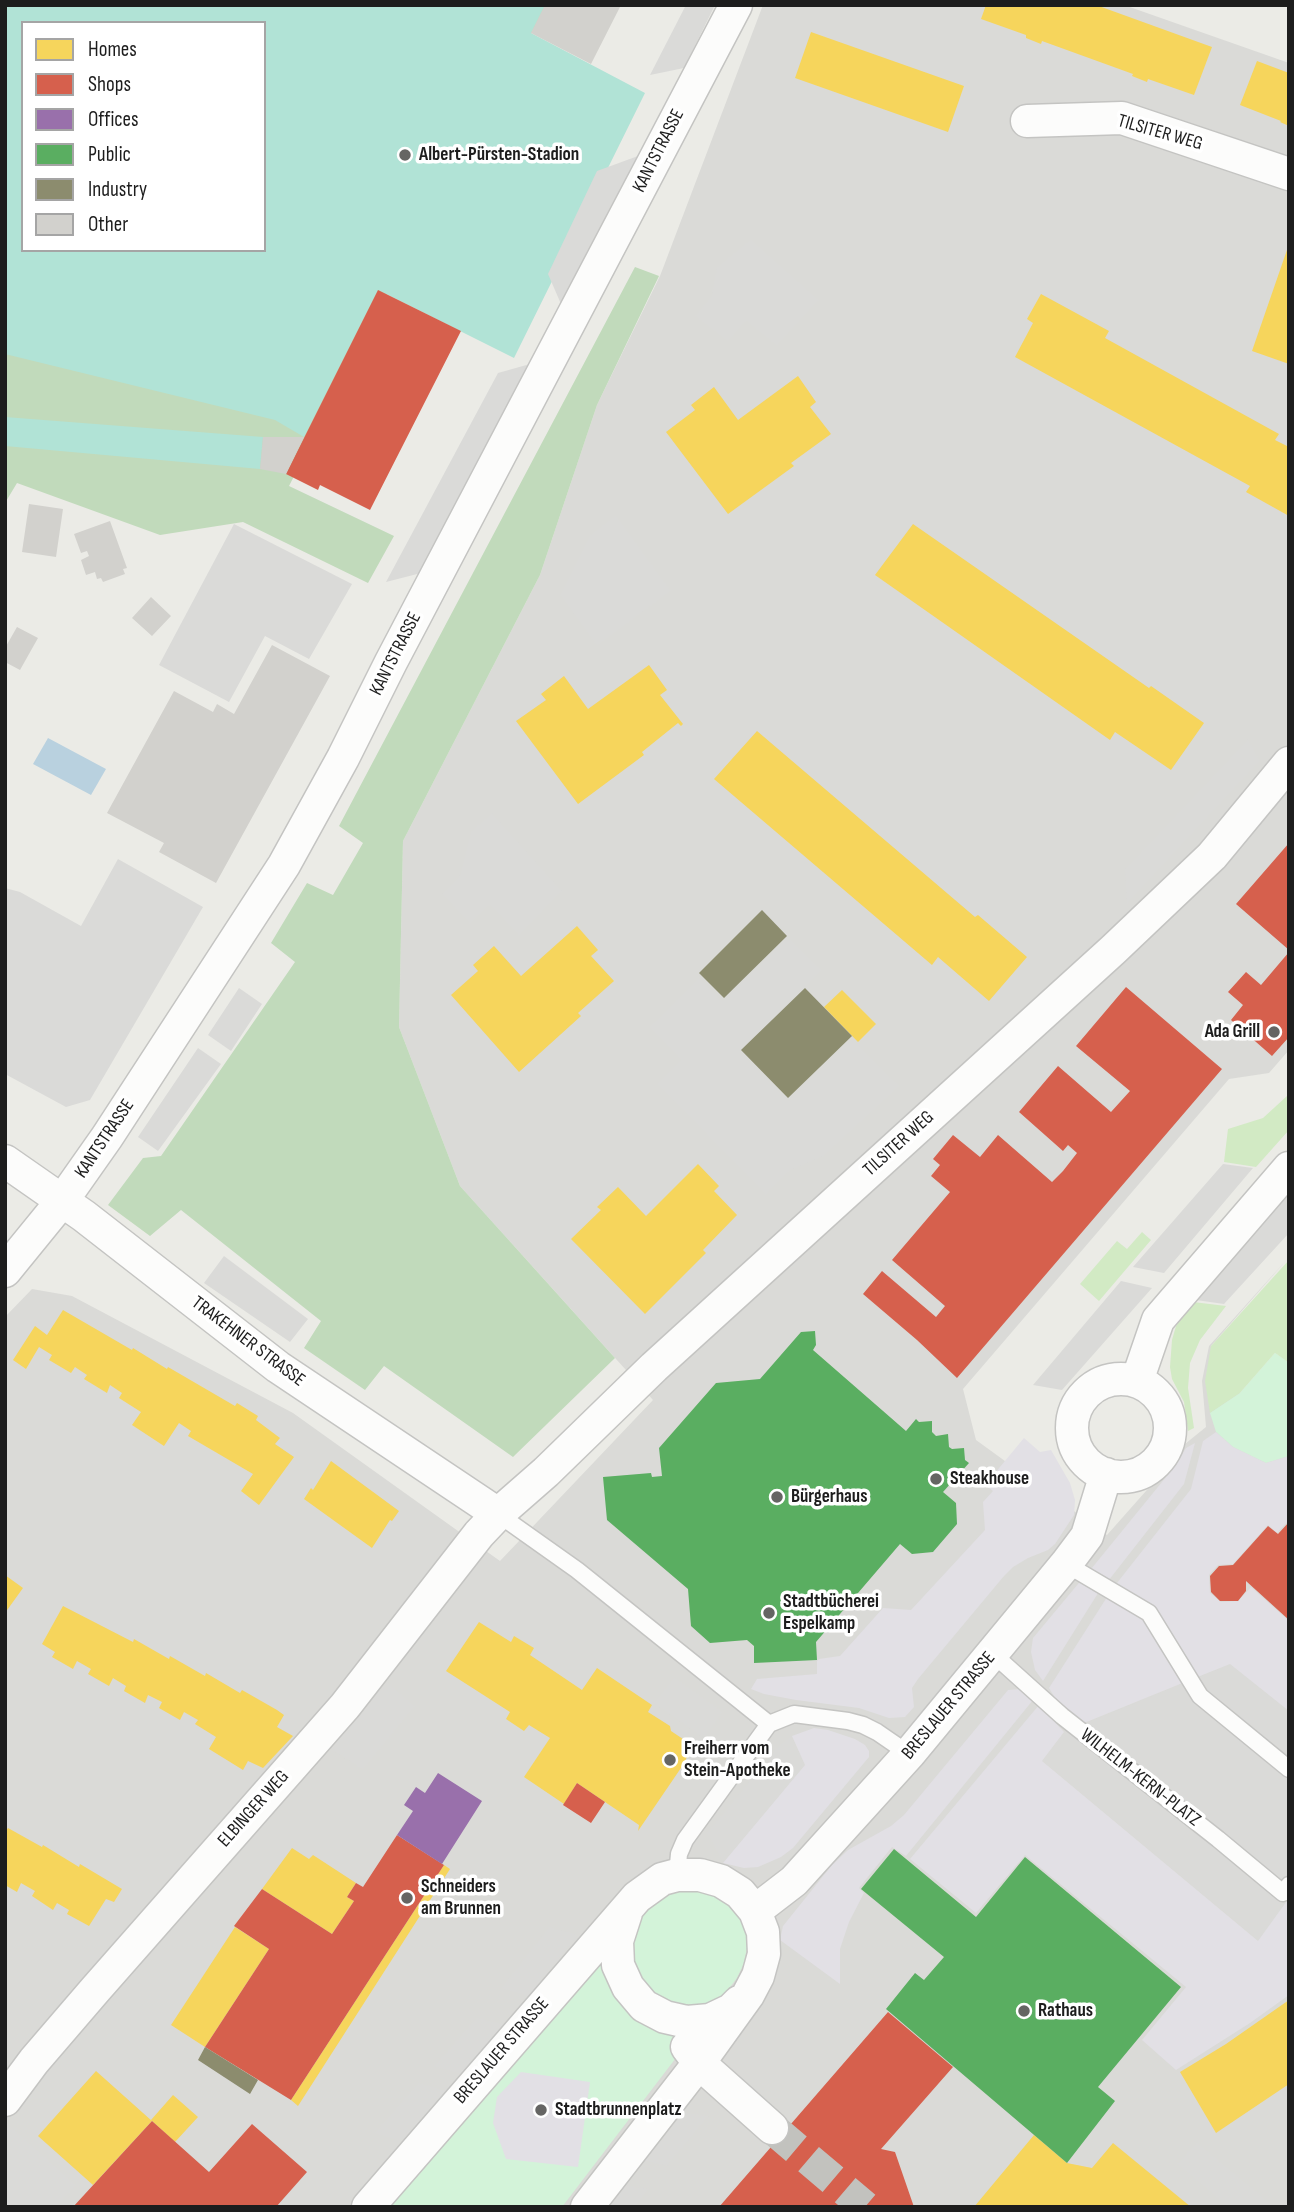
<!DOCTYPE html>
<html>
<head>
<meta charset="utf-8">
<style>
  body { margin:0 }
  #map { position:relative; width:1294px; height:2212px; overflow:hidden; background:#ebebe6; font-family:"Sofia Sans Condensed",sans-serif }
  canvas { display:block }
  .frame { position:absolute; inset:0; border:7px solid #1d1d1d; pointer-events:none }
  .legend { position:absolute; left:21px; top:21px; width:245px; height:231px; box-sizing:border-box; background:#fff; border:2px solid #a5a5a5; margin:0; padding:9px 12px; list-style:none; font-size:21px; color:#1d1d1d }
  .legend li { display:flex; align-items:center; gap:14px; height:35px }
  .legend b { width:35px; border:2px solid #a5a5a5 }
</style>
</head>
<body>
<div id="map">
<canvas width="1294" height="2212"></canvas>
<div class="frame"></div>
<ul class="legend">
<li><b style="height:19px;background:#f6d55c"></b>Homes</li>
<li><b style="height:19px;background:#d6604d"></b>Shops</li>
<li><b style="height:19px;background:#9970ab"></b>Offices</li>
<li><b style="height:19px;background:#5aae61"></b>Public</li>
<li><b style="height:19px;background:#8c8c6e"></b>Industry</li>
<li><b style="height:19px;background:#d2d1cd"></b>Other</li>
</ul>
</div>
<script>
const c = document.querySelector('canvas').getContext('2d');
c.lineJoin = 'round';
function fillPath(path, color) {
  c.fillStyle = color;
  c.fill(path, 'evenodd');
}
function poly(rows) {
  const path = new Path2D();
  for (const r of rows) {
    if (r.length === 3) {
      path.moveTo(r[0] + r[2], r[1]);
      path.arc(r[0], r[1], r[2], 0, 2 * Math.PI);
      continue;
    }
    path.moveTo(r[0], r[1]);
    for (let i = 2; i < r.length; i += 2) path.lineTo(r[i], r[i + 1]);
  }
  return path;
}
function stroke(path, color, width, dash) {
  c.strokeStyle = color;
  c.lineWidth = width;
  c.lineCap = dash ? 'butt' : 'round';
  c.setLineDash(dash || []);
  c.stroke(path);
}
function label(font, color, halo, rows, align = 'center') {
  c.font = font + ' "Sofia Sans Condensed",sans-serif';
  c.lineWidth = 7;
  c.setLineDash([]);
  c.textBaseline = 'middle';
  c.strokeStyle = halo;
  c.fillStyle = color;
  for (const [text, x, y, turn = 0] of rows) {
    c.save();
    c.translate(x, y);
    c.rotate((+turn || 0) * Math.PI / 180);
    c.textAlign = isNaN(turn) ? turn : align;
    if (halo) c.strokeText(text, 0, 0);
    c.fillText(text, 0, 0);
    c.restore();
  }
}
fillPath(poly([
  [763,5,1124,5,1289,63,1289,1050,1269,1073,1229,1079,963,1389,976,1440,1107,1535,1169,1465,1180,1448,1206,1427,1202,1381,1209,1346,1289,1257,1211,1346,1240,1393,1275,1353,1289,1363,1289,2207,5,2207,5,1317,32,1289,72,1296,293,1413,500,1561,653,1400,460,1186,399,1027,403,841,540,575,597,405,660,276]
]), '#dadad7');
fillPath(poly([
  [1287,1096,1289,1130,1256,1167,1224,1162,1228,1129,1263,1118],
  [1142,1232,1151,1240,1099,1301,1080,1284,1117,1241,1127,1249],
  [1289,1260,1289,1363,1275,1353,1240,1393,1210,1413,1205,1381,1211,1346],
  [1193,1302,1226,1306,1200,1340,1190,1363,1188,1388,1194,1428,1188,1431,1184,1402,1172,1379,1170,1367,1172,1340,1176,1326]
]), '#d2eac4');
fillPath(poly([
  [512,5,547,5,389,290,289,486,394,536,368,583,243,522,160,535,17,483,5,503,5,267,254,369],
  [635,267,659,276,597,405,540,575,403,841,399,1027,460,1186,615,1358,513,1457,384,1366,365,1390,304,1348,321,1321,181,1210,150,1236,108,1205,143,1158,161,1156,295,962,271,943,307,883,333,895,363,843,339,826]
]), '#c1dabb');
fillPath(poly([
  [1275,1353,1289,1363,1289,1456,1266,1463,1233,1447,1216,1432,1210,1413,1240,1393],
  [697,1888,714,1893,730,1903,740,1916,746,1931,747,1947,744,1963,737,1978,562,2207,384,2207,648,1907,662,1896,679,1889]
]), '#d3f3d9');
fillPath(poly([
  [5,5,545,5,531,33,645,93,514,358,378,290,304,437,275,420,5,354],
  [23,23,264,23,264,250,23,250],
  [5,417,263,437,260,469,5,446]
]), '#b1e3d6');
fillPath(poly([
  [686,5,715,5,684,68,650,75],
  [638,156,561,303,561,304,548,274,597,171],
  [751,239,819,300,777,346,746,321,728,342,695,316,712,295,717,267],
  [530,364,425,572,386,582,498,373],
  [616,515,671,591,597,646,560,595,590,535],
  [234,524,352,584,309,659,265,636,229,702,159,665],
  [1248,739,1260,761,1127,904,1125,869],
  [492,813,562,891,519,936,490,905,470,924,442,894,460,875,471,831],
  [118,859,203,907,90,1100,66,1107,5,1074,5,888,20,892,81,926],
  [788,937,822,970,740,1053,789,1101,852,1039,900,1086,824,1156,789,1171,766,1195,657,1084,681,1060,649,1027,699,978,722,1001],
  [239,988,262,1004,231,1051,208,1035],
  [198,1048,221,1064,158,1151,138,1137],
  [1223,1164,1253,1168,1164,1273,1133,1267],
  [1285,1195,1289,1195,1289,1233,1224,1304,1196,1300],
  [224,1256,308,1319,290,1342,204,1283],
  [1121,1281,1152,1288,1062,1390,1033,1385],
  [1230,1664,1289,1711,1289,1898,1259,1941,1042,1761,1064,1732],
  [674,1677,723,1712,704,1738,654,1703],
  [387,1682,415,1706,363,1770,331,1749],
  [792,1736,805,1765,723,1863,707,1833,780,1744],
  [549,1927,578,1935,529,1996,501,1988],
  [476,2018,504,2025,462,2074,434,2066],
  [418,2083,446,2091,402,2141,374,2133],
  [681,2112,709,2116,667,2166,641,2160],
  [5,2121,76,2185,57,2207,5,2207],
  [1197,2142,1275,2207,1228,2207,1177,2164],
  [622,2185,649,2189,635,2207,603,2207]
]), '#dadad8');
fillPath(poly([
  [1216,1432,1233,1447,1266,1463,1289,1456,1289,1520,1277,1533,1268,1525,1233,1564,1218,1565,1209,1575,1210,1593,1221,1602,1238,1601,1251,1587,1289,1621,1289,1711,1230,1664,1195,1678,1152,1609,1113,1588,1191,1489,1203,1441],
  [1024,1438,1040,1452,1051,1450,1070,1483,1075,1500,1074,1515,1055,1544,1048,1550,1028,1558,1013,1567,1004,1576,918,1679,912,1688,914,1707,905,1717,889,1718,859,1708,796,1700,764,1694,751,1689,757,1679,817,1674,817,1661,819,1659,840,1656,883,1608,911,1610,985,1530,983,1502,993,1491,985,1485],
  [1195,1443,1184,1484,1105,1585,1087,1574,1175,1466,1186,1448],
  [1083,1578,1100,1590,1043,1681,1035,1670,1031,1652,1033,1638],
  [1109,1594,1146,1616,1185,1682,1084,1723,1055,1698,1049,1688],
  [1021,1689,1033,1700,906,1856,892,1847,859,1888,864,1893,849,1922,840,1949,840,1984,780,1940,783,1926,832,1865,848,1850,891,1826,904,1815,1008,1690],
  [1039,1705,1064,1732,1042,1761,1258,1941,1289,1898,1289,1995,1250,2023,1176,2070,1142,2040,1186,1987,1025,1855,976,1913,910,1859],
  [814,1728,828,1730,855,1739,865,1745,869,1751,869,1757,793,1848,781,1857,758,1867,744,1868,723,1863,805,1765,792,1736],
  [521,2072,590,2082,578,2167,506,2159,493,2123,497,2097]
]), '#e2e0e5');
fillPath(poly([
  [48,738,106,769,91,795,33,764]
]), '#b9d1df');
fillPath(poly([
  [986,5,1096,5,1212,47,1194,95,1148,79,1147,82,1132,76,1133,74,1042,41,1041,44,1026,38,1026,35,981,19],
  [811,32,964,86,948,132,795,78],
  [1257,61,1289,73,1289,126,1280,122,1281,121,1240,105],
  [1288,247,1289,247,1289,364,1252,351],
  [1041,294,1109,331,1105,338,1279,434,1275,440,1289,447,1289,516,1246,492,1250,486,1015,357,1033,323,1027,319],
  [798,376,816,402,810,407,831,434,791,463,794,466,728,514,666,432,695,410,691,405,714,387,738,420],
  [913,524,1149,688,1151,686,1204,723,1171,770,1115,732,1110,740,875,575],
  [649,665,667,690,660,695,683,724,681,726,678,723,642,752,644,755,578,804,516,721,546,700,541,694,564,676,588,709],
  [757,731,975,917,978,915,1027,957,989,1001,938,957,932,965,714,779],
  [577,926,598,950,591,956,614,981,578,1013,581,1016,519,1072,451,995,478,971,473,965,494,946,521,976],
  [842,990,876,1024,858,1042,824,1007],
  [698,1164,719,1186,714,1191,737,1215,703,1250,706,1253,645,1314,571,1239,601,1210,597,1207,618,1187,646,1216],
  [63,1310,132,1350,133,1348,167,1369,168,1367,235,1406,237,1403,258,1416,256,1420,280,1438,275,1444,294,1457,259,1505,241,1491,253,1474,188,1436,191,1431,179,1423,164,1446,132,1425,141,1412,119,1398,122,1393,110,1385,107,1393,84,1379,87,1375,75,1367,71,1373,49,1360,52,1355,39,1347,26,1369,13,1360,35,1326,47,1335],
  [331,1461,399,1511,392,1521,390,1520,372,1548,304,1499,311,1488,313,1490],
  [5,1575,23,1588,5,1613],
  [63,1606,133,1642,134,1639,169,1659,170,1656,205,1676,206,1673,240,1693,242,1690,277,1710,284,1715,277,1727,293,1736,263,1768,248,1761,243,1770,209,1749,216,1737,195,1724,198,1720,184,1712,180,1720,159,1708,162,1702,148,1695,145,1703,124,1691,126,1686,113,1678,109,1686,88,1674,91,1669,77,1661,73,1669,52,1657,55,1652,42,1644],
  [479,1622,511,1642,514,1636,534,1648,530,1655,582,1690,597,1668,652,1705,648,1712,670,1726,671,1731,686,1741,688,1755,683,1765,638,1831,639,1825,577,1783,564,1804,524,1777,550,1738,529,1725,524,1731,506,1719,510,1712,446,1671],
  [8,1828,42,1847,43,1845,79,1867,80,1864,122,1889,114,1902,106,1899,89,1926,67,1914,69,1910,57,1903,53,1910,32,1896,35,1891,21,1883,17,1892,5,1885,5,1832],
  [292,1848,309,1859,313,1855,356,1883,347,1897,354,1901,332,1934,262,1889],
  [444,1865,450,1869,298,2106,291,2100],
  [235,1927,269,1949,205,2047,171,2025],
  [1289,2000,1289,2084,1216,2133,1180,2072,1226,2044],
  [96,2071,152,2121,93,2185,38,2136],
  [173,2095,198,2117,175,2142,151,2120],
  [1034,2135,1067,2163,1092,2168,1113,2143,1191,2207,974,2207]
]), '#f6d55c');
fillPath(poly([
  [378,290,461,331,370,510,320,485,318,490,286,474],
  [1289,843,1289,950,1236,904],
  [1289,952,1289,1037,1272,1056,1231,1020,1243,1005,1228,992,1246,972,1261,985],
  [1126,987,1222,1069,957,1378,917,1340,863,1294,882,1271,936,1317,945,1306,892,1260,950,1192,931,1176,940,1165,933,1159,953,1135,980,1157,998,1135,1052,1182,1063,1171,1077,1153,1068,1145,1063,1151,1019,1112,1058,1066,1111,1112,1130,1091,1076,1046],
  [1289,1522,1289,1620,1246,1581,1246,1591,1238,1601,1220,1601,1211,1592,1210,1576,1219,1566,1233,1565,1268,1526,1278,1534],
  [577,1783,605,1802,591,1823,563,1805],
  [397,1835,444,1865,291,2100,205,2047,269,1949,234,1926,262,1889,332,1934,354,1901,347,1897,356,1883,363,1887],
  [888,2012,953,2067,881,2149,895,2152,914,2207,719,2207],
  [152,2121,209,2172,252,2124,307,2172,276,2207,73,2207]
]), '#d6604d');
fillPath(poly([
  [438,1773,482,1801,442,1864,397,1835,413,1811,404,1805,416,1787,425,1793]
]), '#9970ab');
fillPath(poly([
  [815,1331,816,1345,813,1350,906,1431,916,1419,919,1422,932,1421,932,1432,936,1436,948,1434,949,1447,952,1449,964,1448,965,1460,969,1463,943,1492,956,1503,957,1524,933,1552,912,1554,900,1544,816,1642,817,1660,754,1663,754,1646,747,1640,710,1643,691,1626,688,1589,607,1520,603,1477,651,1473,652,1477,662,1476,659,1448,716,1383,760,1379,801,1332],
  [894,1849,976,1917,1025,1857,1181,1987,1098,2087,1115,2101,1067,2163,886,2009,915,1973,924,1980,944,1957,861,1889]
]), '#5aae61');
fillPath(poly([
  [762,910,787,936,724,998,699,973],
  [805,988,852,1036,788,1098,741,1050],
  [205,2047,258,2080,250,2094,198,2060]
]), '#8c8c6e');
fillPath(poly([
  [545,5,621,5,591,64,531,33],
  [263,437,304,437,286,474,260,469],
  [29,504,63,509,56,557,22,552],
  [110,521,127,568,123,569,125,574,103,582,101,578,97,579,95,572,86,575,81,560,89,556,87,551,81,553,74,534],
  [151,597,171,616,152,636,132,618],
  [17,627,38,638,20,670,5,662,5,648],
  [272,645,330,676,216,883,159,852,164,843,107,813,174,691,213,712,217,704,234,714]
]), '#d2d1cd');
stroke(poly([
  [772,2128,865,2207]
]), '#c2c2be', 32, [32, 16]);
const lane = poly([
  [498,1514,577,1570,769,1724],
  [1066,1564,1149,1613,1200,1696,1289,1769],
  [993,1654,1062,1716,1218,1839,1283,1893,1289,1885],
  [677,1875,679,1854,685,1840,769,1724,794,1714,848,1721,863,1725,877,1732,909,1754]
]);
const street = poly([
  [1027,121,1122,118,1289,174],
  [5,1161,84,1216,278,1367,498,1514],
  [5,1271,62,1201,107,1137,284,865,343,758,391,662,736,5],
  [1121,1428,49],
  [1137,1381,1158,1320,1289,1168],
  [755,1911,794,1881,909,1754,1066,1564,1087,1536,1106,1474],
  [626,1913,617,1941,618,1965,628,1987,644,2006,665,2017,687,2022,710,2020,731,2010,739,2002],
  [687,2047,699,2063,772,2128],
  [5,2100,34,2061,95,1990,345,1706,479,1534,498,1514,546,1472,654,1367,1113,950,1212,856,1289,763],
  [368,2207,637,1897,662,1879,677,1875,700,1875,721,1881,740,1893,755,1911,763,1932,764,1954,758,1976,748,1995,699,2063,587,2207]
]);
stroke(lane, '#c4c4c2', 19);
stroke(street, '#c4c4c2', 35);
stroke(lane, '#fcfcfb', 16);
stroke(street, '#fcfcfb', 32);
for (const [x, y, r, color] of [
  [405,155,7,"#656563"],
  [1274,1032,7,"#656563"],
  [936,1479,7,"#656563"],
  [777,1497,7,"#656563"],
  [769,1613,7,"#656563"],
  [670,1760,7,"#656563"],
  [407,1898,7,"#656563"],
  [1024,2011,7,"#656563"],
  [541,2110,7,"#656563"]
]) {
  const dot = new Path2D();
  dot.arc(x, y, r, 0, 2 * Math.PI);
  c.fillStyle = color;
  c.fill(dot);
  stroke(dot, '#fff', 2.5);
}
label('19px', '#1d1d1d', '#fff', [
  ["TILSITER WEG",1160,133,16],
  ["KANTSTRASSE",659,151,-63],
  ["KANTSTRASSE",396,654,-63],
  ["KANTSTRASSE",105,1139,-56],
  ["TILSITER WEG",899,1144,-42],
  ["TRAKEHNER STRASSE",248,1342,37],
  ["BRESLAUER STRASSE",949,1706,-50],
  ["WILHELM-KERN-PLATZ",1140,1778,38],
  ["ELBINGER WEG",254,1809,-48],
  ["BRESLAUER STRASSE",502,2051,-49]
]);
label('bold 19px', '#1d1d1d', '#fff', [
  ["Albert-Pürsten-Stadion",419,155],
  ["Ada Grill",1260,1032,"right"],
  ["Steakhouse",950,1479],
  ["Bürgerhaus",791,1497],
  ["Stadtbücherei",783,1602],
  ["Espelkamp",783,1624],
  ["Freiherr vom",684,1749],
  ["Stein-Apotheke",684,1771],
  ["Schneiders",421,1887],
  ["am Brunnen",421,1909],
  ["Rathaus",1038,2011],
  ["Stadtbrunnenplatz",555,2110]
], 'left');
</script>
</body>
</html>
